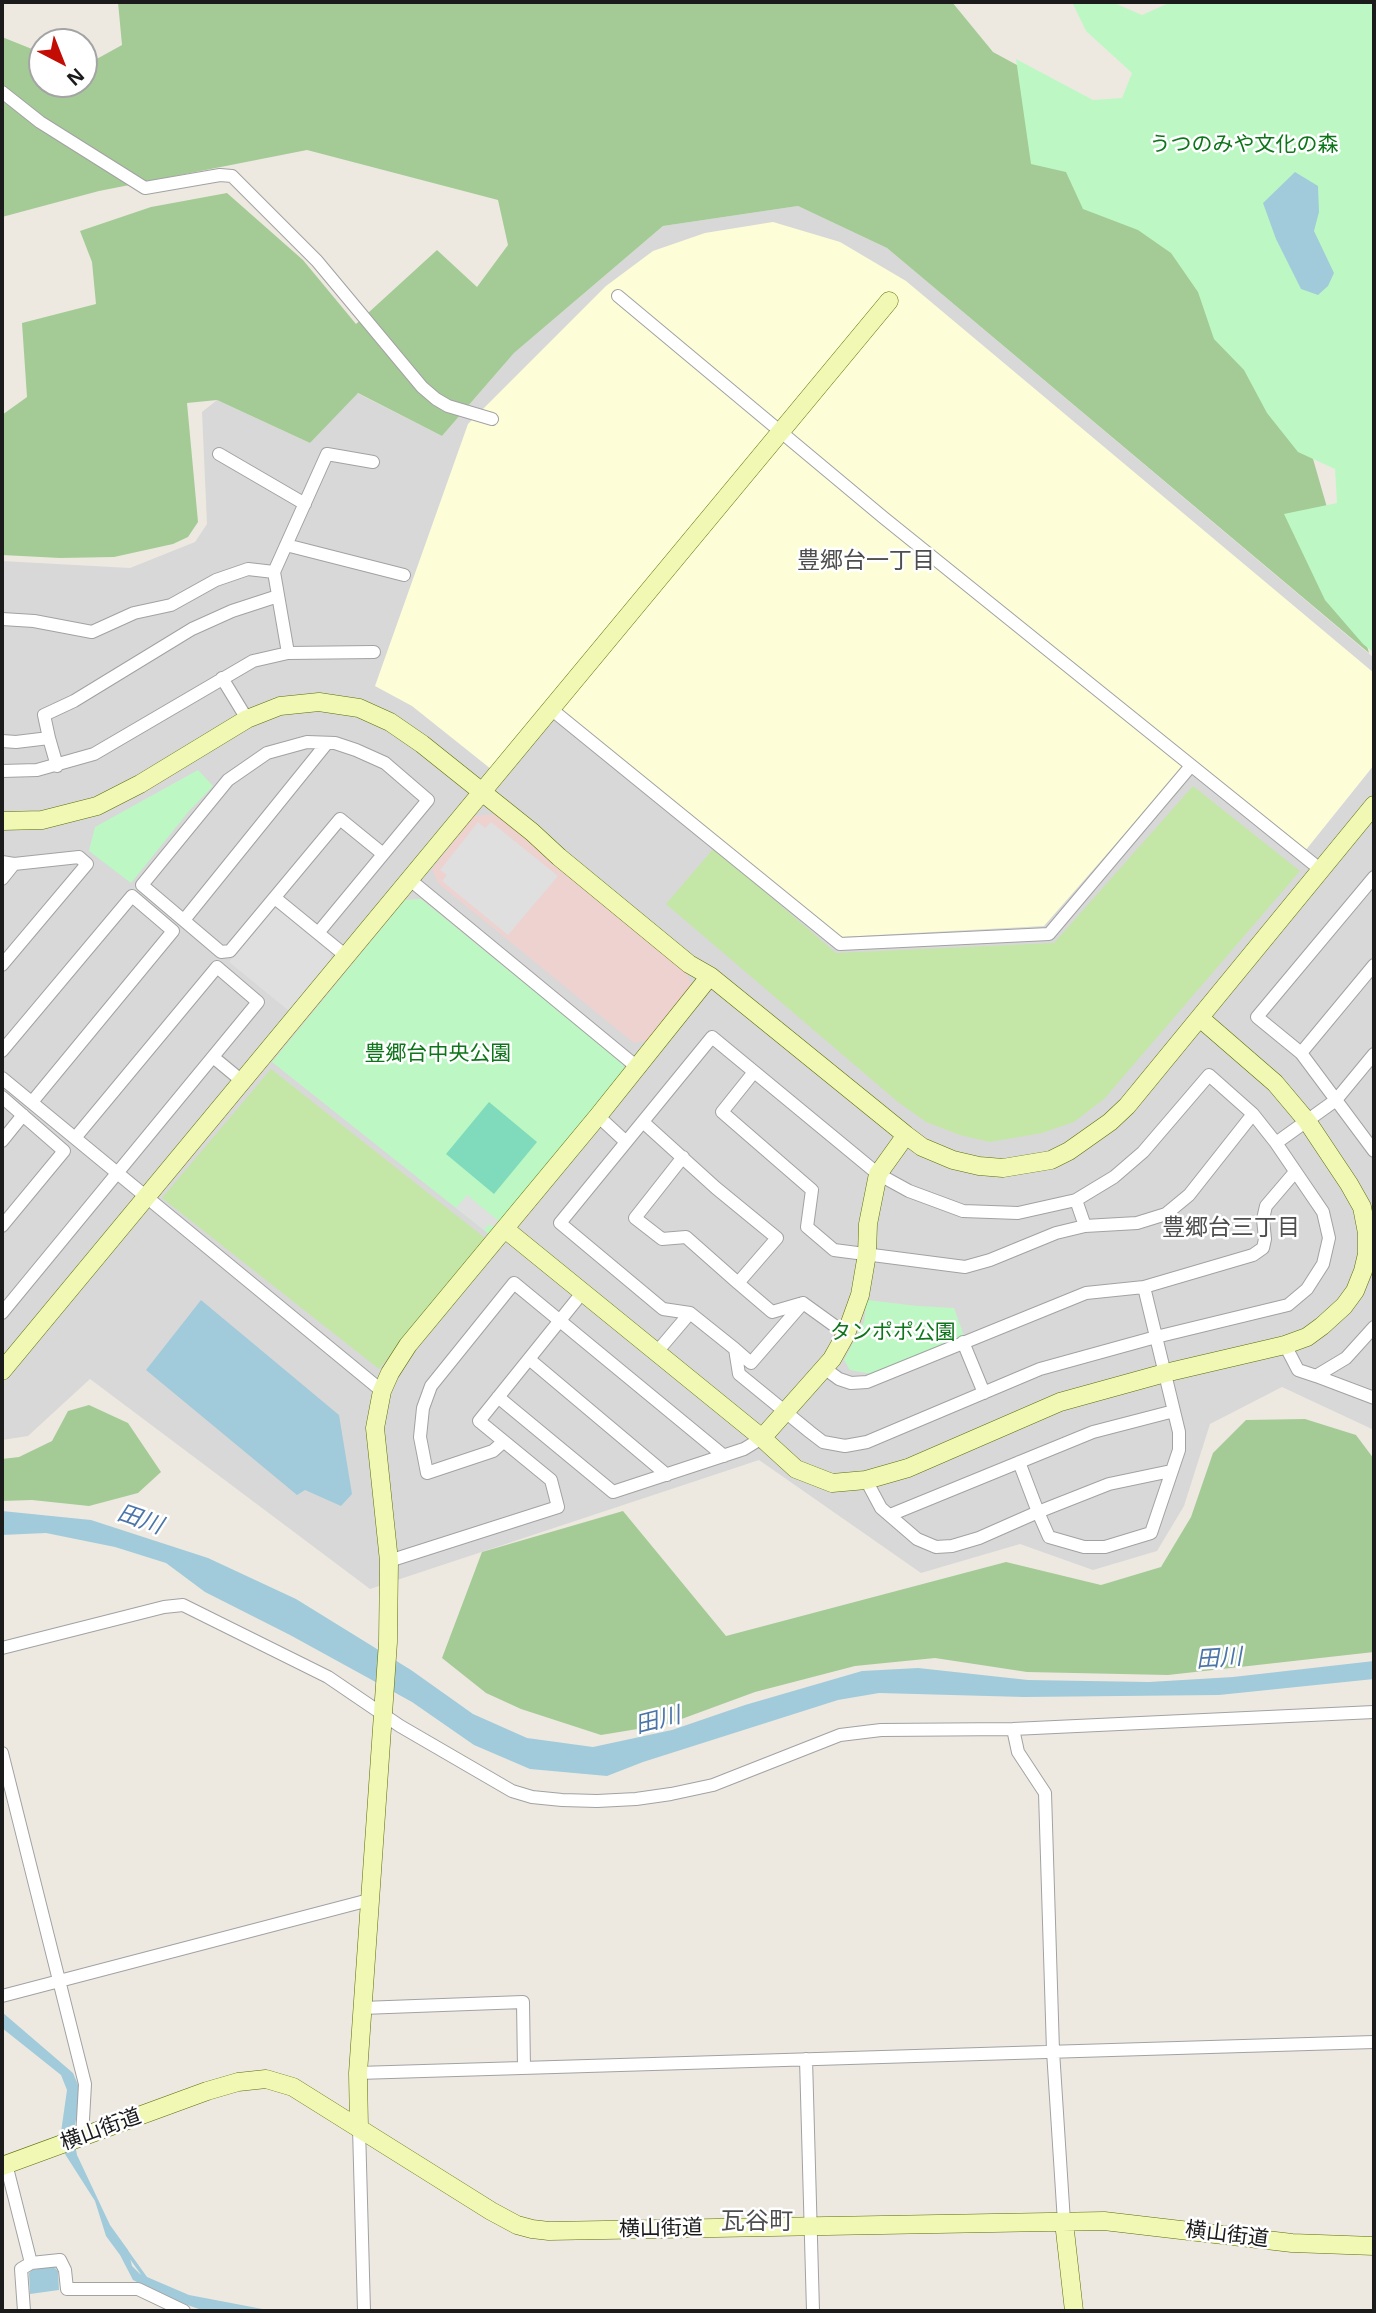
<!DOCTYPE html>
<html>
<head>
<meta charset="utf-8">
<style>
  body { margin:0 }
  #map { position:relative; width:1376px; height:2313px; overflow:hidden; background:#ede9e1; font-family:"Noto Sans",sans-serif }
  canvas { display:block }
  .frame { position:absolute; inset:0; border:4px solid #1b1b1b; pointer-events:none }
  .north { position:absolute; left:28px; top:28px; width:70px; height:70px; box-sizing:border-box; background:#fff; border:2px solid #a4a4a4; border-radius:50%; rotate:138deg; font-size:19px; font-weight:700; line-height:28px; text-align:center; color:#1b1b1b }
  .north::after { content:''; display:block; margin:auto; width:24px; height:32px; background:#c20c04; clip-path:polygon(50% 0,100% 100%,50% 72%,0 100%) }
</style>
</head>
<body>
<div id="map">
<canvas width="1376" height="2313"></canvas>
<div class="frame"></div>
<div class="north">N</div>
</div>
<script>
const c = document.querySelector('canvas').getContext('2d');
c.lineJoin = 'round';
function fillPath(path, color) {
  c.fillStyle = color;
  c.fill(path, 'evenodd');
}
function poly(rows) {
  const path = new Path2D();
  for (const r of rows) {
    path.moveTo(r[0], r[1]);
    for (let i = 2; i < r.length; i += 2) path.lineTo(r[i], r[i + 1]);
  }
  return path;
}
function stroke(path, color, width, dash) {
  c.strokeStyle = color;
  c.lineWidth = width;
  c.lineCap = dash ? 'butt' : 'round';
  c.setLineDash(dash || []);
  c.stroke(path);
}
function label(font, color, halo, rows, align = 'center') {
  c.font = font + ' "Noto Sans","Noto Sans JP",sans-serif';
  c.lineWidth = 5;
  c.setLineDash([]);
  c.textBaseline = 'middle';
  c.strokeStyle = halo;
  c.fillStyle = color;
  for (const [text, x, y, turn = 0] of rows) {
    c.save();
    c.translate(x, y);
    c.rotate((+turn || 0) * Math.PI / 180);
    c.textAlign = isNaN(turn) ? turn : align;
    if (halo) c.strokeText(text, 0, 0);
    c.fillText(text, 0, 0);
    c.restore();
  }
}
fillPath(poly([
  [798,206,887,248,1374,658,1374,1430,1282,1387,1210,1424,1184,1506,1157,1551,1093,1570,1020,1544,921,1573,759,1460,370,1589,90,1379,28,1436,2,1440,2,561,130,568,195,542,207,524,202,412,217,400,310,443,357,393,442,436,514,353,663,226]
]), '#d9d8d8');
fillPath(poly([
  [496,814,685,970,692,985,648,1040,634,1043,438,883,432,869,474,816]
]), '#eed2d0');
fillPath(poly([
  [773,222,840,242,906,281,1374,673,1374,765,1305,851,1190,759,1044,926,840,937,550,700,491,769,412,706,375,686,468,424,606,286,653,251,705,233]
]), '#fdfed8');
fillPath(poly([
  [1193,786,1300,871,1104,1099,1074,1122,1042,1133,990,1142,960,1135,926,1122,898,1102,666,904,714,848,836,953,1054,943],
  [271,1069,485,1238,379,1369,162,1198]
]), '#c4e7a7');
fillPath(poly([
  [118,2,952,2,993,52,1210,170,1262,282,1369,653,887,248,798,206,663,226,514,353,442,436,358,393,310,443,217,400,187,403,198,522,188,537,173,544,114,557,60,558,2,555,2,415,27,397,22,323,96,304,92,262,80,231,151,207,227,193,303,260,356,324,437,250,477,287,508,245,498,200,307,150,99,191,2,217,2,37,42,53,42,84,84,84,84,66,122,45],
  [89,1405,128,1423,161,1472,138,1493,89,1506,32,1500,2,1501,2,1459,19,1457,52,1441,68,1411],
  [1305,1419,1356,1435,1374,1459,1374,1652,1168,1675,1027,1672,935,1658,855,1666,755,1692,668,1724,601,1735,521,1709,486,1693,442,1658,482,1552,623,1511,726,1636,1006,1562,1101,1585,1161,1567,1191,1517,1213,1453,1246,1420]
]), '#a4cb96');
fillPath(poly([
  [1072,2,1112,2,1142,15,1171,2,1374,2,1374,653,1363,644,1325,600,1284,514,1337,503,1335,469,1298,452,1267,413,1244,370,1214,339,1198,292,1171,253,1138,230,1083,209,1066,172,1031,164,1016,59,1093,100,1122,98,1132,73,1086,31],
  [198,770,213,786,189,811,131,883,89,851,95,827],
  [421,899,623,1063,625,1077,490,1235,272,1062,405,900],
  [867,1300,917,1306,954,1308,964,1336,872,1374,850,1370,844,1360,864,1322]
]), '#bdf8c4');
fillPath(poly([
  [489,1102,537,1142,494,1194,446,1154]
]), '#7fdbbb');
fillPath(poly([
  [478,822,485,828,491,822,558,876,508,935,442,881,447,875,440,870],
  [278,909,330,951,331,960,289,1011,229,962,271,910],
  [467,1195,500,1222,495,1228,489,1224,484,1230,456,1208]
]), '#dfdfdf');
fillPath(poly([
  [1295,172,1318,186,1319,212,1314,231,1334,273,1328,286,1318,295,1301,289,1276,239,1263,203],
  [201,1300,339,1415,352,1494,341,1506,305,1490,297,1495,146,1370],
  [2,1511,91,1520,208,1558,296,1599,411,1670,473,1714,527,1738,593,1747,672,1730,745,1705,862,1671,918,1668,1028,1680,1149,1682,1233,1677,1374,1661,1374,1679,1219,1695,1024,1697,879,1693,838,1700,643,1762,607,1776,530,1769,474,1745,412,1702,290,1635,205,1592,166,1563,115,1547,46,1533,2,1535],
  [2,2012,73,2073,79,2087,80,2102,73,2133,77,2155,110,2225,128,2250,132,2266,140,2274,189,2295,273,2311,199,2309,173,2300,133,2280,120,2255,106,2236,95,2201,65,2154,61,2132,67,2090,61,2075,2,2028],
  [53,2266,58,2271,59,2290,30,2294,29,2273,32,2270]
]), '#a1cbda');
stroke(poly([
  [127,2252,147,2280]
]), '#a1cbda', 3.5);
const street = poly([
  [2,92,40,122,145,188,220,175,232,176,317,261,422,387,436,399,448,406,492,419],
  [618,296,884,518,1321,870],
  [219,454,305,504],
  [286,545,404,575],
  [274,572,327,454,373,462],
  [2,619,34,621,92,632,134,613,171,605,216,580,248,569,274,572,288,653,253,661,94,754,37,770,2,771],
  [288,653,374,652],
  [222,678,247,719],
  [551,709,840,944,1049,934,1190,767],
  [49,738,44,715,74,701,192,629,232,611,278,596],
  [2,741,16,742,49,738,57,766],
  [2,862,14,864,79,857,87,864,2,965],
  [1374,877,1257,1017,1301,1053,1374,1151],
  [2,879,14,864],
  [409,879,637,1067],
  [275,898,346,956],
  [184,920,327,743],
  [318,933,428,800,385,763,356,750,335,743,307,742,267,753,228,780,142,885,221,952,230,951,340,819,383,854],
  [2,1051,132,896,173,931,32,1102],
  [1301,1053,1374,965],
  [213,1057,242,1081],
  [754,1072,722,1112,812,1190,807,1227,834,1250,965,1267,990,1260,1056,1233,1085,1226,1137,1223,1166,1214,1189,1195,1253,1114],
  [2,1078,382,1391],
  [2,1097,64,1151,2,1226],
  [598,1116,626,1142],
  [643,1122,716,1188,777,1238,738,1283,772,1312,803,1303,846,1334],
  [2,1141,23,1115],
  [1276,1143,1336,1100,1374,1054],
  [683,1157,635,1218,662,1239,686,1237,738,1283],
  [1076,1200,1085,1226],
  [2,1313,258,1002,217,967,75,1138],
  [963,1342,984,1393],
  [1285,1345,1298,1370,1316,1376,1346,1358,1374,1327],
  [735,1349,739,1374,810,1432,823,1442,845,1446,867,1442,1040,1369,1156,1337,1288,1305,1307,1289,1323,1264,1329,1238,1323,1212,1276,1143,1253,1114,1209,1075,1143,1152,1114,1177,1076,1200,1018,1213,963,1211,909,1191,878,1174,712,1037,560,1223,663,1309,690,1313,735,1349,751,1363,803,1303],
  [656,1353,690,1313],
  [529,1359,667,1475],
  [824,1368,839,1379,851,1383,867,1382,1086,1293,1144,1287,1253,1255,1263,1248,1265,1239,1263,1219,1266,1206,1295,1172],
  [1316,1376,1374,1398],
  [498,1397,613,1492,744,1449,762,1438],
  [503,1442,493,1451,427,1473,420,1437,423,1408,431,1386,514,1283,724,1456],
  [1019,1462,1038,1512,1109,1484,1171,1471],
  [866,1480,881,1508,917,1539,936,1547,952,1546,979,1538,1038,1512,1049,1537,1084,1547,1105,1547,1151,1533,1179,1450,1179,1432,1144,1287],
  [890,1515,1093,1432,1174,1411],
  [389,1561,558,1507,551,1480,479,1421,582,1293],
  [2,1648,164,1607,183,1605,328,1677,400,1726,512,1791,532,1797,562,1800,597,1801,636,1799,671,1794,713,1785,840,1735,881,1730,1013,1729,1374,1712],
  [1013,1729,1018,1752,1045,1793,1053,2051,1064,2222],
  [2,1753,85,2084,82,2137],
  [2,1996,369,1900],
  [362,2008,523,2002,524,2068],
  [806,2059,813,2311],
  [358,2073,1374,2042],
  [359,2128,364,2311],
  [6,2164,31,2263,60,2260,65,2270,67,2289,138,2289,184,2311],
  [24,2311,21,2269,31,2263]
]);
const secondary = poly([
  [2,821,42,820,97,806,140,784,247,719,280,706,319,702,359,708,390,722,422,744,532,832,559,857,689,964,710,976,906,1135,922,1147,953,1160,979,1166,1003,1168,1051,1160,1069,1151,1110,1122,1127,1106,1374,805],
  [505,1229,762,1438,796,1469,832,1483,866,1480,908,1468,1060,1402,1165,1373,1285,1345,1307,1337,1322,1326,1344,1306,1355,1291,1363,1271,1367,1254,1367,1233,1362,1207,1349,1184,1307,1121,1275,1083,1200,1018],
  [2,1371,889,301],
  [762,1438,832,1359,846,1334,860,1295,867,1254,868,1224,878,1174,906,1135],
  [359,2128,358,2073,388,1642,389,1561,375,1428,382,1391,390,1373,408,1345,598,1116,710,976],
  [2,2166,207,2091,238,2082,266,2079,293,2087,491,2211,517,2225,532,2229,549,2231,1104,2221,1292,2243,1374,2246],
  [1064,2222,1074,2311]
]);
stroke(street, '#a2a2a2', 14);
stroke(secondary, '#5e6e07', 19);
stroke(street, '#fff', 12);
stroke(secondary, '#f1f8b4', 18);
label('21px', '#0d751a', '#fff', [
  ["うつのみや文化の森",1244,145],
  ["豊郷台中央公園",438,1054],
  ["タンポポ公園",893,1333]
]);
label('21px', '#1b1b1b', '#fff', [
  ["横山街道",101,2130,-20],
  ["横山街道",661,2229,-1],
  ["横山街道",1227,2235,7]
]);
label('23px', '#4e4e4e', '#fff', [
  ["豊郷台一丁目",866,561],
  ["豊郷台三丁目",1231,1228]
]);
label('italic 23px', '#4b75a8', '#fff', [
  ["田川",140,1520,19],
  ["田川",1219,1659,-4],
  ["田川",658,1721,-14]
]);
label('24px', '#4e4e4e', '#fff', [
  ["瓦谷町",757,2222]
]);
</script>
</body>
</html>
